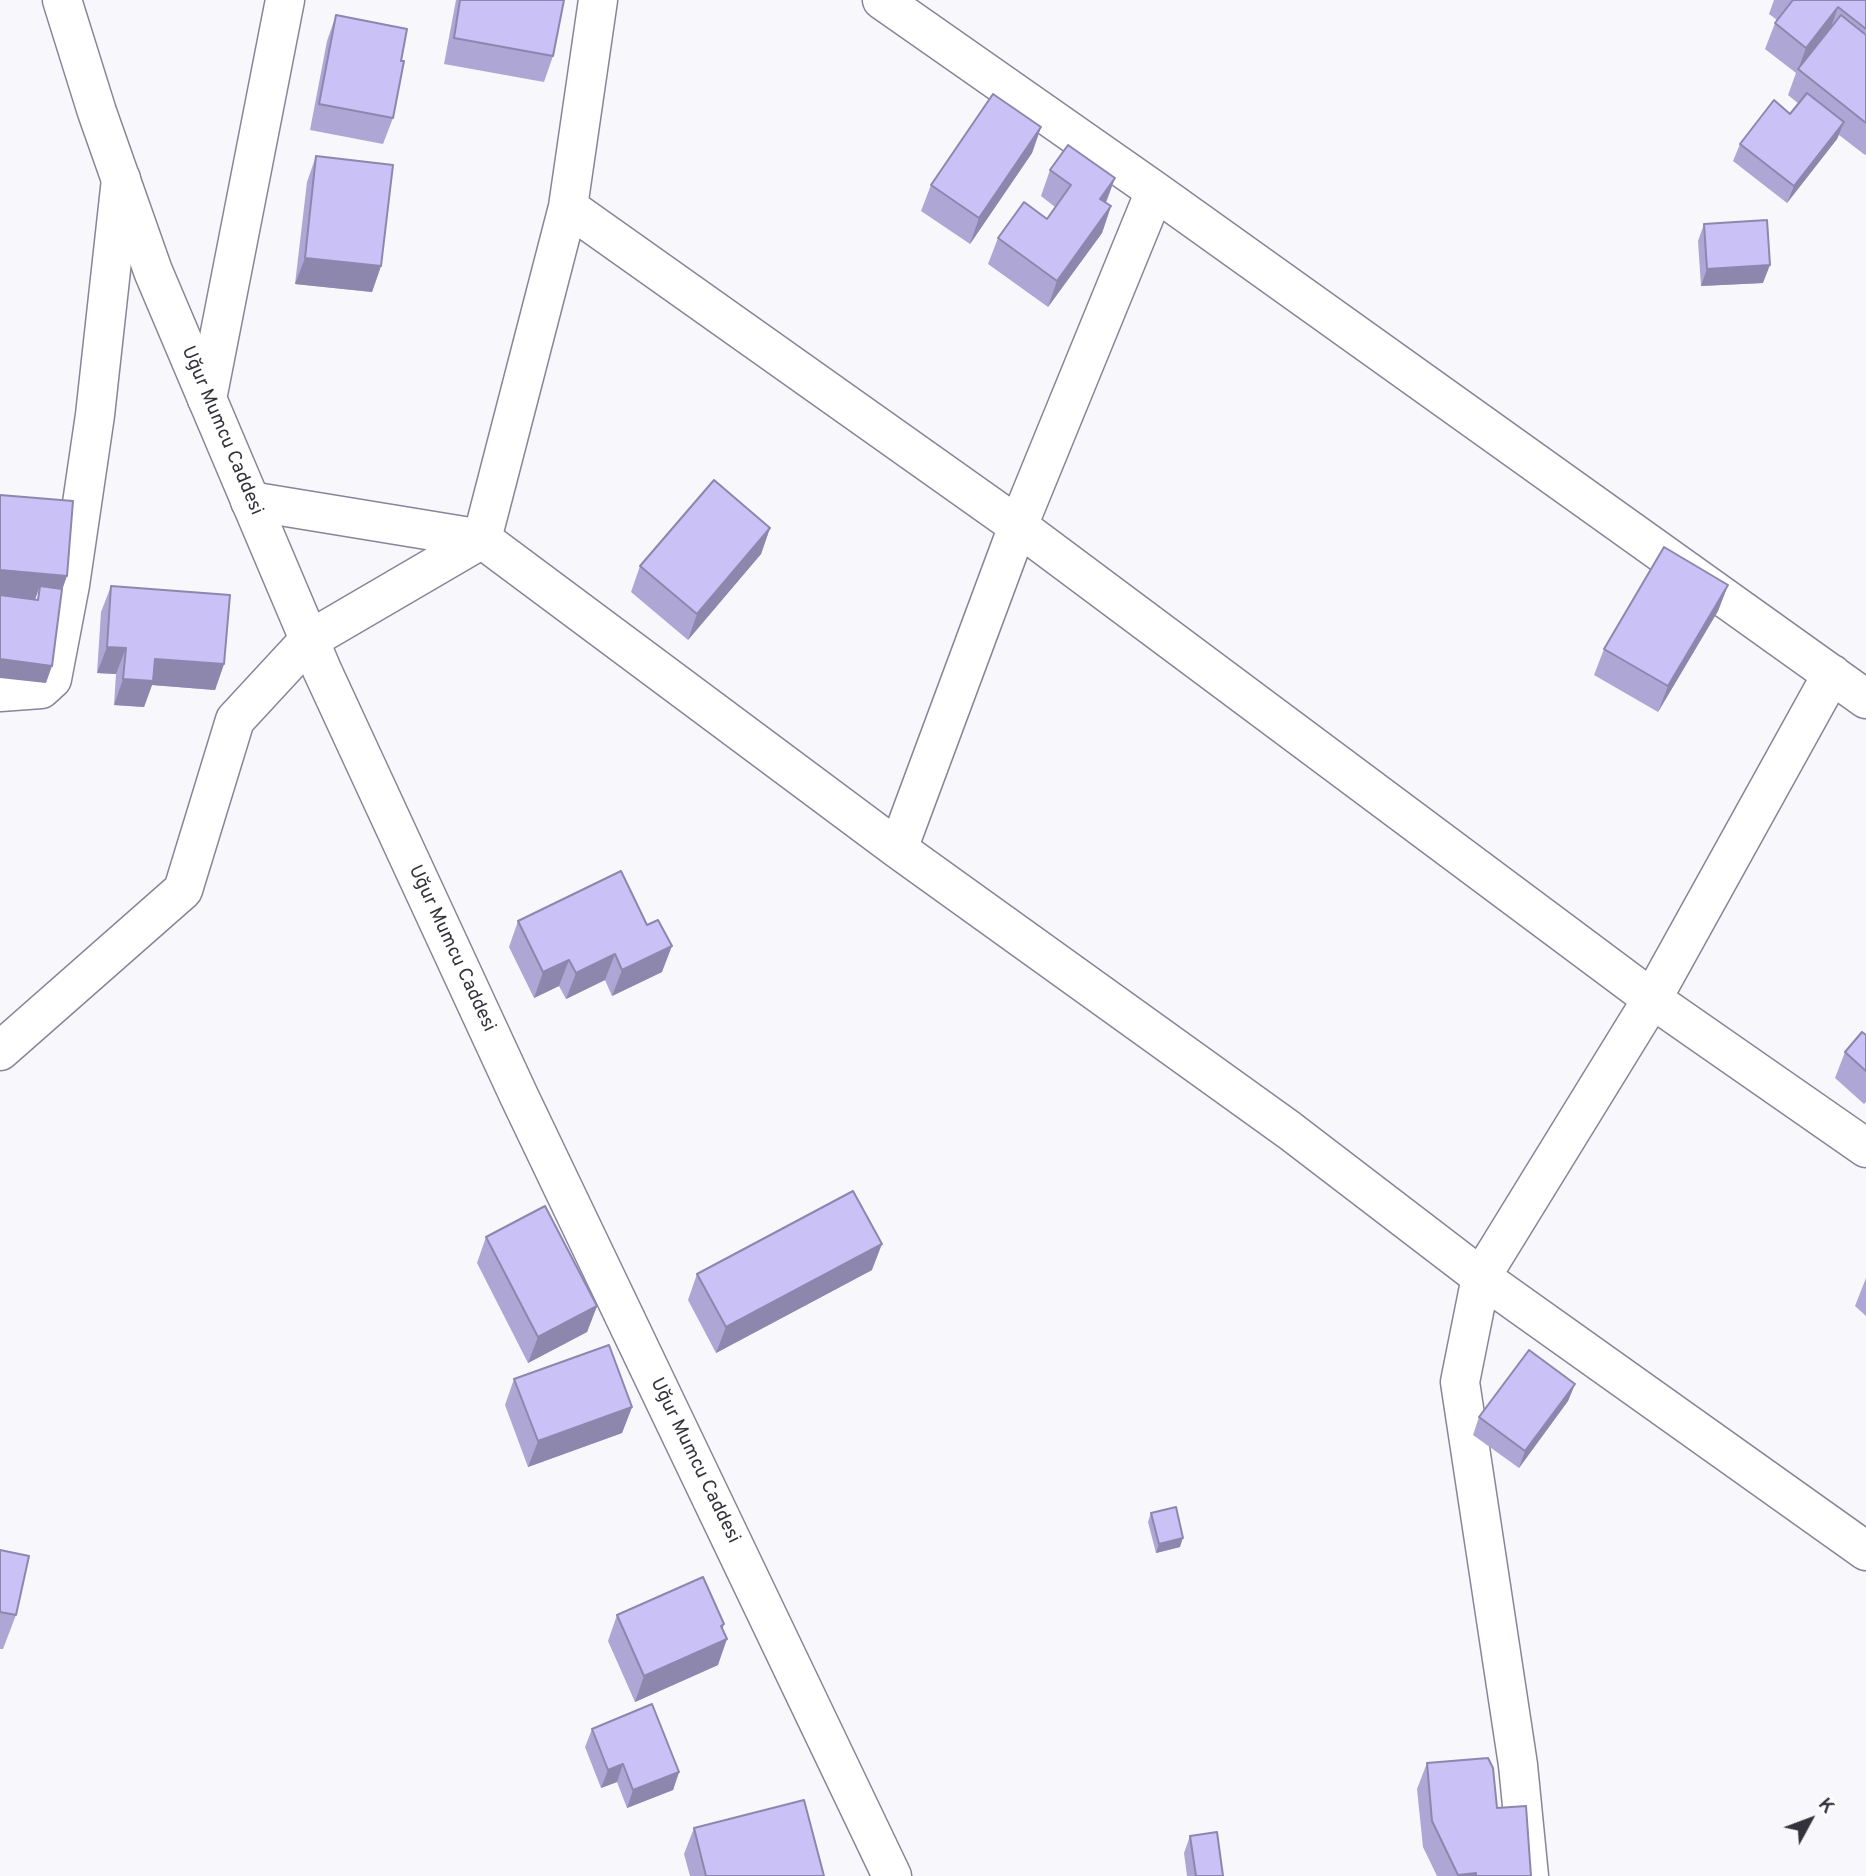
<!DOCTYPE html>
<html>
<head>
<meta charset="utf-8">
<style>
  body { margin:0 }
  #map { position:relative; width:1866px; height:1876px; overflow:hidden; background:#f8f7fc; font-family:Overpass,sans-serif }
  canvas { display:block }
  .north { position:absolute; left:1775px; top:1785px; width:70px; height:70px; -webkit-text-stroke:5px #fff; paint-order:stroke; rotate:49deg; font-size:19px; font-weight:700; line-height:28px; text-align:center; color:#34333c }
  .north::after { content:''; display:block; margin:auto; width:24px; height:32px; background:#34333c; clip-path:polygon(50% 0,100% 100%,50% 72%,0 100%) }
</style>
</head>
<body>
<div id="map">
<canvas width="1866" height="1876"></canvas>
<div class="north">K</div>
</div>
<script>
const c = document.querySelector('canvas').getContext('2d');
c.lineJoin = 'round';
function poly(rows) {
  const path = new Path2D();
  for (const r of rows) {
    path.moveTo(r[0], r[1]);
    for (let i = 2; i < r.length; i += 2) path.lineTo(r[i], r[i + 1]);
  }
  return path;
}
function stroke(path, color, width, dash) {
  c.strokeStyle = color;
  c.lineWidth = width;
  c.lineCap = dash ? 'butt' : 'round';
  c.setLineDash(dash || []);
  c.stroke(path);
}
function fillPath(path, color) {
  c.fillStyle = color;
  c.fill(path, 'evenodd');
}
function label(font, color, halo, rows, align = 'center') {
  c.font = font + ' Overpass,sans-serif';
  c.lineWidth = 7;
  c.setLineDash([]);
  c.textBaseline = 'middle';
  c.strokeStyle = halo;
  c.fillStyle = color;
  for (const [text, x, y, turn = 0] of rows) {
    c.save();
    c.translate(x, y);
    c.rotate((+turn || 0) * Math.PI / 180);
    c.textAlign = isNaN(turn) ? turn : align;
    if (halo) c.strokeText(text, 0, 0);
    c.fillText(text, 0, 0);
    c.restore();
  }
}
const minor = poly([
  [882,0,1155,191,1866,699],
  [568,207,1018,526,1652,999,1866,1148],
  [207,399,285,0],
  [250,501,482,539,898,849,1289,1130,1481,1277,1866,1551],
  [0,692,41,689,52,679,70,585,95,415,121,179],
  [898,849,1018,526,1155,191],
  [0,1051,183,890,235,720,309,640,482,539,568,207,598,0],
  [1529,1876,1518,1765,1460,1382,1481,1277,1652,999,1832,674]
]);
const tertiary = poly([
  [62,0,97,112,153,271,322,670,519,1096,892,1876]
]);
stroke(minor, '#888599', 41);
stroke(tertiary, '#888599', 41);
stroke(minor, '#fff', 38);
stroke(tertiary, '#fff', 38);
fillPath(poly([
  [456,0,564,0,553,56,544,82,444,64],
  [1774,0,1866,0,1866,154,1865,155,1839,135,1837,139,1787,203,1733,161,1740,144,1790,114,1799,104,1788,95,1796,73,1765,49,1775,23,1777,20,1769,14],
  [336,15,401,61,393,118,383,144,310,130,327,41],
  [1041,127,1032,153,970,244,921,211,931,185],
  [316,156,381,266,372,292,295,284,307,182],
  [1050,170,1115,178,1106,203,1111,206,1102,233,1048,307,988,264,998,238,1047,219,1055,207,1041,196],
  [1704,224,1763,283,1701,286,1698,241],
  [770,528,761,554,688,640,631,592,640,566],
  [1728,585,1718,611,1658,712,1594,675,1604,649],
  [111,586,224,664,215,690,152,685,144,707,114,705,116,674,97,673,101,612],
  [621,871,662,972,612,996,605,980,566,999,559,986,534,998,509,947,518,921],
  [1866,1035,1866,1102,1864,1104,1835,1078,1845,1052],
  [486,1237,597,1306,587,1332,528,1363,477,1263],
  [872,1270,716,1353,688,1300,697,1274],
  [1866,1278,1866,1316,1855,1306],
  [514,1379,632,1407,622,1433,528,1467,505,1405],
  [1575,1384,1568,1401,1519,1468,1473,1435,1479,1417],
  [1151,1513,1180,1547,1156,1553,1148,1522],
  [0,1550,16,1615,3,1649,0,1649],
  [617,1615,723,1629,718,1665,635,1702,608,1641],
  [592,1729,679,1772,673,1790,627,1808,617,1782,601,1788,585,1747],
  [1427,1763,1497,1808,1531,1876,1437,1876,1423,1847,1417,1789],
  [694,1828,824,1876,690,1876,684,1854],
  [1190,1836,1223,1876,1187,1876,1184,1853]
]), '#aea6d4');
fillPath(poly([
  [1838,7,1829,33,1798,70,1806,48],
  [1844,122,1837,139,1787,203,1794,186],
  [1041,127,1032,153,970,244,979,218],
  [1115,178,1105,204,1100,199],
  [1111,206,1102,233,1048,307,1057,281],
  [305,258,381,266,372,292,295,284],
  [1770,265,1763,283,1701,286,1707,269],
  [770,528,761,554,688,640,697,614],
  [0,570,67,576,58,602,40,586,35,600,0,597],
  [1728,585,1718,611,1658,712,1668,686],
  [107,647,126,648,116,674,97,673],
  [0,659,52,666,46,683,0,678],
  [155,659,224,664,215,690,152,685,144,707,114,705,123,679],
  [672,946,662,972,612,996,622,970],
  [615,954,605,980,566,999,576,973],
  [569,960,559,986,534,998,543,972],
  [882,1244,872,1270,716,1353,726,1327],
  [597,1306,587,1332,528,1363,538,1337],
  [1575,1384,1568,1401,1519,1468,1525,1451],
  [632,1407,622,1433,528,1467,538,1441],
  [1183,1538,1180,1547,1156,1553,1159,1544],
  [724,1624,718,1643,727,1639,718,1665,635,1702,644,1676],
  [623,1764,617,1782,601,1788,608,1770],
  [679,1772,673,1790,627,1808,633,1790],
  [1476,1873,1475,1876,1458,1876,1458,1875]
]), '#8d87ad');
const building = poly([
  [460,0,564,0,553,56,454,38,460,0],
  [1793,0,1866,0,1866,29,1838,7,1806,48,1775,23,1793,0],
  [336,15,407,29,401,61,404,61,393,118,319,104,336,15],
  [1841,15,1866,35,1866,123,1798,69,1841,15],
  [1807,93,1844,122,1794,186,1740,144,1774,100,1790,114,1807,93],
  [993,94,1041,127,979,218,931,185,993,94],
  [1068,145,1115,178,1100,199,1111,206,1057,281,998,238,1024,202,1047,219,1071,185,1050,170,1068,145],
  [316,156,393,165,381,266,305,258,316,156],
  [1767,220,1770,265,1707,269,1704,224,1767,220],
  [714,480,770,528,697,614,640,566,714,480],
  [0,495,73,501,67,576,0,570,0,495],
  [1664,547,1728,585,1668,686,1604,649,1664,547],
  [40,586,62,589,52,666,0,659,0,595,38,600,40,586],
  [111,586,230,595,224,664,155,659,153,681,123,679,126,648,107,647,111,586],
  [621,871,647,925,658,920,672,946,622,970,615,954,576,973,569,960,543,972,518,921,621,871],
  [1862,1032,1866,1035,1866,1071,1845,1052,1862,1032],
  [853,1191,882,1244,726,1327,697,1274,853,1191],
  [545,1206,597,1306,538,1337,486,1237,545,1206],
  [609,1345,632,1407,538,1441,514,1379,609,1345],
  [1529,1350,1575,1384,1525,1451,1479,1417,1529,1350],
  [1176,1507,1183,1538,1159,1544,1151,1513,1176,1507],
  [0,1550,29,1556,16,1615,0,1612,0,1550],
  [703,1577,724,1624,721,1626,727,1639,644,1676,617,1615,703,1577],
  [652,1704,679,1772,633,1790,623,1764,608,1770,592,1729,652,1704],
  [1488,1758,1493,1768,1497,1808,1526,1806,1531,1876,1476,1876,1476,1873,1458,1875,1432,1821,1427,1763,1488,1758],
  [804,1800,824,1876,706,1876,694,1828,804,1800],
  [1217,1832,1223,1876,1196,1876,1190,1836,1217,1832]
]);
fillPath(building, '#cac1f7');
stroke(building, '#8d87ad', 2);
label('19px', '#34333c', '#fff', [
  ["Uğur Mumcu Caddesi",221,431,67],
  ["Uğur Mumcu Caddesi",451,949,65],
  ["Uğur Mumcu Caddesi",694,1461,64]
]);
</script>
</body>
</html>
